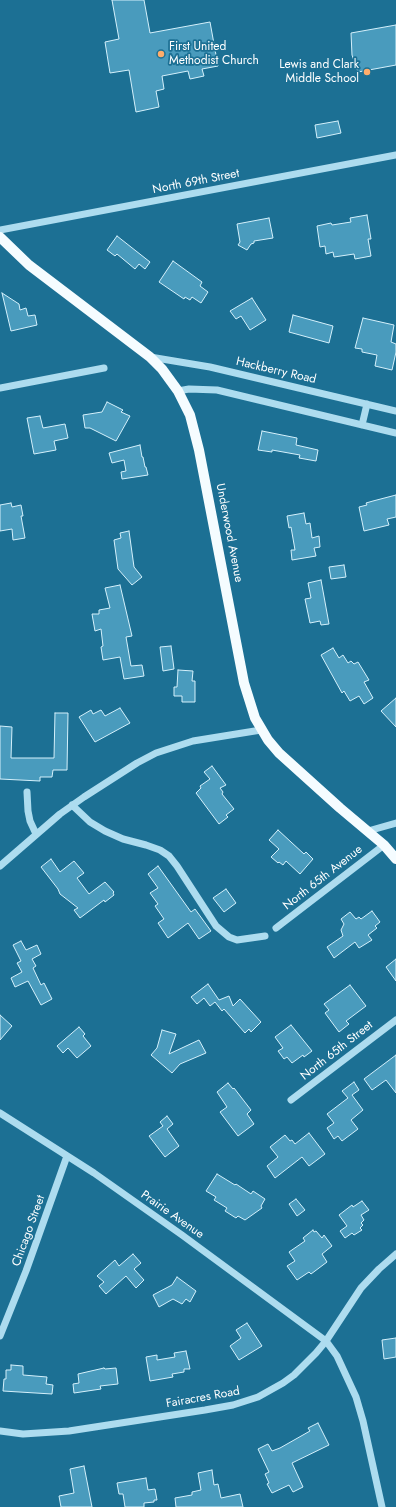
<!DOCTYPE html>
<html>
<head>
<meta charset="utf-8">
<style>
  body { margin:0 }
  canvas { display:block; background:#1c7094 }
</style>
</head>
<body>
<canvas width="396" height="1507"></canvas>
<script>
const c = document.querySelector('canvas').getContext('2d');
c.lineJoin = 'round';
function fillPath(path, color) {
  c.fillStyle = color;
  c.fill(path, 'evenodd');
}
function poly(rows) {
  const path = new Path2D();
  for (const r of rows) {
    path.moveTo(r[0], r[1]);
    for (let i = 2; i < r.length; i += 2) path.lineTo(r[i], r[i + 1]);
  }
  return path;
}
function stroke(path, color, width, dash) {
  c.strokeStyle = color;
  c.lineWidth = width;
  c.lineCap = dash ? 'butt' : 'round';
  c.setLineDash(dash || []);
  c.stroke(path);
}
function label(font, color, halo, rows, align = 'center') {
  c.font = font + ' Jost,sans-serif';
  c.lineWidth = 3.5;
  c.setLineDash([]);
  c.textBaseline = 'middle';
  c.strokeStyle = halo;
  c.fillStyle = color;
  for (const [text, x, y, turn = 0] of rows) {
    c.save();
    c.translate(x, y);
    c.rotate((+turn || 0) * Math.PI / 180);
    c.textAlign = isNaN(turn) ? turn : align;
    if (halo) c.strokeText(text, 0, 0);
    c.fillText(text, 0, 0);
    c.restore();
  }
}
const building = poly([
  [112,0,144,0,150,33,210,22,218,66,202,69,204,76,190,79,188,71,162,76,164,89,156,91,159,107,136,112,129,70,110,73,105,42,119,39,112,0],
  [396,25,396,65,358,72,352,55,351,33,396,25],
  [338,121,341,133,317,138,315,125,338,121],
  [367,215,371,239,368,239,371,256,355,259,354,254,334,257,333,252,326,254,325,246,320,247,317,226,331,223,332,225,351,222,350,218,367,215],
  [269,218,273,238,254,241,254,243,251,244,247,250,238,245,240,242,237,224,269,218],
  [117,236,150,262,145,269,139,264,135,269,117,254,115,256,107,250,117,236],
  [173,261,202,282,200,286,208,292,201,303,192,297,190,300,185,297,184,299,159,282,173,261],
  [2,293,19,304,20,310,26,308,28,316,35,315,37,325,11,331,2,293],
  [252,298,266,320,250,330,241,316,236,319,230,311,252,298],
  [293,315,333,326,329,343,289,332,293,315],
  [363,318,394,325,391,342,396,344,396,352,392,370,375,366,377,355,362,352,362,349,355,348,363,318],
  [107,402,123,410,121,412,130,416,116,441,90,428,85,428,83,415,102,412,107,402],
  [40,416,43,428,65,424,68,438,54,441,56,450,34,454,27,418,40,416],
  [262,431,297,438,296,445,318,450,316,461,299,458,300,455,272,450,272,452,258,450,262,431],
  [140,445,142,457,143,457,145,467,146,467,148,475,122,479,121,472,126,471,124,460,112,463,109,453,140,445],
  [396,495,396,517,387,519,389,525,364,531,359,507,367,505,366,503,373,501,396,495],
  [11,503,12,507,21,505,23,516,21,516,25,538,13,540,12,529,0,531,0,505,11,503],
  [304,513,306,524,310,523,312,538,319,536,320,547,314,548,316,556,292,560,291,550,295,550,291,527,289,528,287,516,304,513],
  [129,531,134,567,142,577,132,585,118,569,114,540,121,538,120,533,129,531],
  [344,565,346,577,331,579,329,567,344,565],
  [321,580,329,624,321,625,320,621,310,623,305,599,311,598,308,583,321,580],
  [120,585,132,636,126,637,131,666,142,665,144,676,124,679,120,657,103,660,101,647,103,646,101,629,95,631,92,614,99,614,99,610,110,608,105,588,120,585],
  [171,646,174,669,163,671,160,647,171,646],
  [333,648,339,658,343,655,348,663,351,661,354,664,358,662,369,680,364,682,373,698,364,704,359,696,350,701,344,691,342,693,321,655,333,648],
  [178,670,193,671,192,681,195,681,195,702,182,702,182,696,174,696,174,687,177,687,178,670],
  [396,698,396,727,381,711,396,698],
  [120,708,130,723,95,742,79,717,91,710,93,714,101,710,105,716,120,708],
  [55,713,68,713,67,770,53,770,52,777,40,777,40,781,0,779,0,726,12,727,11,758,54,758,55,713],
  [212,766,226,785,220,788,223,792,222,794,234,809,226,815,228,817,219,824,196,793,201,788,200,786,210,779,204,772,212,766],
  [278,830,304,854,306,852,313,859,300,874,286,861,283,865,279,862,278,863,271,857,279,849,269,840,278,830],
  [51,859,60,872,74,861,84,873,77,878,89,894,105,882,114,892,113,893,114,895,105,902,104,900,80,918,74,910,78,908,60,894,58,889,41,867,51,859],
  [158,866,191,912,195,909,211,931,199,939,188,923,168,938,158,923,164,919,155,906,158,904,150,893,158,888,148,874,158,866],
  [226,889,236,903,224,912,213,898,226,889],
  [372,911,380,922,375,926,377,928,368,935,372,940,359,948,355,942,334,958,327,947,343,936,341,930,344,924,341,919,350,912,356,919,359,917,361,919,372,911],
  [21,941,26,950,37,945,41,954,32,959,36,966,33,968,41,985,44,983,52,999,41,1005,28,981,15,987,11,978,22,972,17,963,21,961,13,945,21,941],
  [396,959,396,981,386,967,396,959],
  [208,984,219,1000,229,996,233,1006,240,999,261,1022,251,1032,249,1029,245,1033,224,1009,222,1011,215,1002,210,1006,204,998,197,1004,191,997,208,984],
  [350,985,366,1006,346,1021,349,1024,339,1032,325,1013,329,1010,324,1004,350,985],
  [0,1015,12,1026,0,1040,0,1015],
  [291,1025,312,1051,304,1057,303,1055,292,1063,287,1057,284,1059,278,1051,283,1048,275,1037,291,1025],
  [79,1027,85,1034,83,1036,91,1046,77,1058,68,1048,63,1053,57,1046,79,1027],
  [162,1030,176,1034,169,1054,199,1040,206,1053,180,1064,172,1073,151,1055,157,1048,162,1030],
  [396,1055,396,1093,386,1080,372,1090,364,1079,396,1055],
  [354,1082,359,1090,352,1095,363,1110,351,1120,358,1129,342,1141,338,1136,334,1139,327,1128,334,1123,327,1114,348,1098,342,1091,354,1082],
  [228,1083,233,1089,234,1088,251,1110,247,1114,254,1124,238,1136,220,1112,227,1107,217,1092,228,1083],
  [167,1116,173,1124,167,1129,179,1146,165,1157,149,1136,163,1126,160,1122,167,1116],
  [309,1133,325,1154,309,1166,302,1157,275,1178,267,1166,278,1157,270,1147,285,1135,290,1141,292,1140,295,1144,309,1133],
  [217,1174,235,1185,236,1184,251,1194,253,1191,265,1199,261,1206,262,1208,245,1220,238,1216,236,1218,225,1211,227,1208,214,1200,216,1197,206,1191,217,1174],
  [296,1199,305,1210,297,1216,289,1204,296,1199],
  [362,1201,369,1210,361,1215,364,1220,361,1223,363,1225,360,1228,362,1230,354,1235,352,1233,345,1238,340,1231,347,1226,339,1215,352,1205,353,1207,362,1201],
  [313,1230,314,1232,316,1231,322,1238,324,1235,332,1246,322,1254,327,1262,311,1274,309,1272,297,1280,287,1266,295,1261,289,1252,305,1241,303,1238,313,1230],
  [133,1254,141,1263,134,1269,144,1280,136,1288,126,1276,106,1294,99,1286,104,1282,97,1276,115,1260,119,1266,133,1254],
  [177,1277,196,1291,190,1302,186,1299,182,1304,173,1299,159,1307,153,1295,172,1285,177,1277],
  [247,1323,262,1346,239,1360,230,1346,241,1338,236,1330,247,1323],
  [396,1338,396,1357,384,1359,382,1340,396,1338],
  [186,1351,190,1369,184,1369,184,1372,172,1374,173,1377,150,1381,146,1357,157,1355,157,1360,175,1357,174,1353,186,1351],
  [11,1365,23,1366,23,1375,47,1377,46,1384,53,1385,52,1394,3,1391,4,1379,6,1379,6,1370,11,1370,11,1365],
  [104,1368,105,1369,116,1368,118,1384,100,1386,101,1389,74,1393,73,1384,79,1383,78,1374,104,1368],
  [318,1423,329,1445,292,1463,303,1487,293,1492,289,1485,272,1493,267,1484,269,1483,265,1474,269,1472,258,1449,268,1444,272,1451,280,1448,310,1431,308,1428,318,1423],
  [84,1466,92,1507,61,1507,59,1496,74,1493,70,1469,84,1466],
  [212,1470,214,1485,218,1484,221,1498,240,1494,243,1507,176,1507,175,1498,192,1495,192,1492,201,1490,198,1473,212,1470],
  [146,1478,148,1490,155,1489,157,1500,154,1500,154,1502,144,1503,144,1507,125,1507,123,1494,119,1494,117,1483,146,1478]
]);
fillPath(building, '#499bbd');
stroke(building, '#d4f0fb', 1);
stroke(poly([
  [0,230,396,155],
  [150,357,210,367,396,411],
  [0,388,104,368],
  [178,391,189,389,217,390,396,433],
  [362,425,367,404],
  [27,792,28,811,30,821,36,834],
  [72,805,90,822,105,831,123,839,146,845,160,850,169,856,177,866,216,926,229,937,237,940,265,936],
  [368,831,396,823],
  [0,866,60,814,84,797,137,763,156,753,193,741,261,730],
  [276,928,384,845],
  [291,1100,396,1020],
  [0,1113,94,1173,182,1235,326,1341,337,1356,356,1397,363,1421,382,1507],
  [0,1336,26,1271,67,1156],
  [0,1431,23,1434,69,1431,205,1410,233,1405,258,1397,283,1383,294,1375,316,1353,326,1341,361,1288,379,1269,396,1254]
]), '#addcef', 7);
stroke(poly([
  [0,237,29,265,150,357,162,369,178,391,190,415,199,450,244,683,255,718,268,740,279,753,340,808,384,845,396,859]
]), '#f5fcff', 10);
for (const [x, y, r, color] of [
  [161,54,4,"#ffad6b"],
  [367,72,4,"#ffad6b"]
]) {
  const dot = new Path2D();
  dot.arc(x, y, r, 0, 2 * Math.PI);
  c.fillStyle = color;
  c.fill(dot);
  stroke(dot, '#1c7094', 1.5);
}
label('12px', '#fff', '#1c7094', [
  ["First United",169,47],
  ["Methodist Church",169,61],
  ["Lewis and Clark",359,65,"right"],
  ["Middle School",359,79,"right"]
], 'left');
label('12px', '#fff', '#1c7094', [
  ["North 69th Street",196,182,-11],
  ["Hackberry Road",276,371,13],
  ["Underwood Avenue",229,533,79],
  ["North 65th Avenue",323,878,-38],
  ["North 65th Street",337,1051,-38],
  ["Prairie Avenue",172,1215,35],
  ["Chicago Street",29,1231,-70],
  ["Fairacres Road",203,1398,-10]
]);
</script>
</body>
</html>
